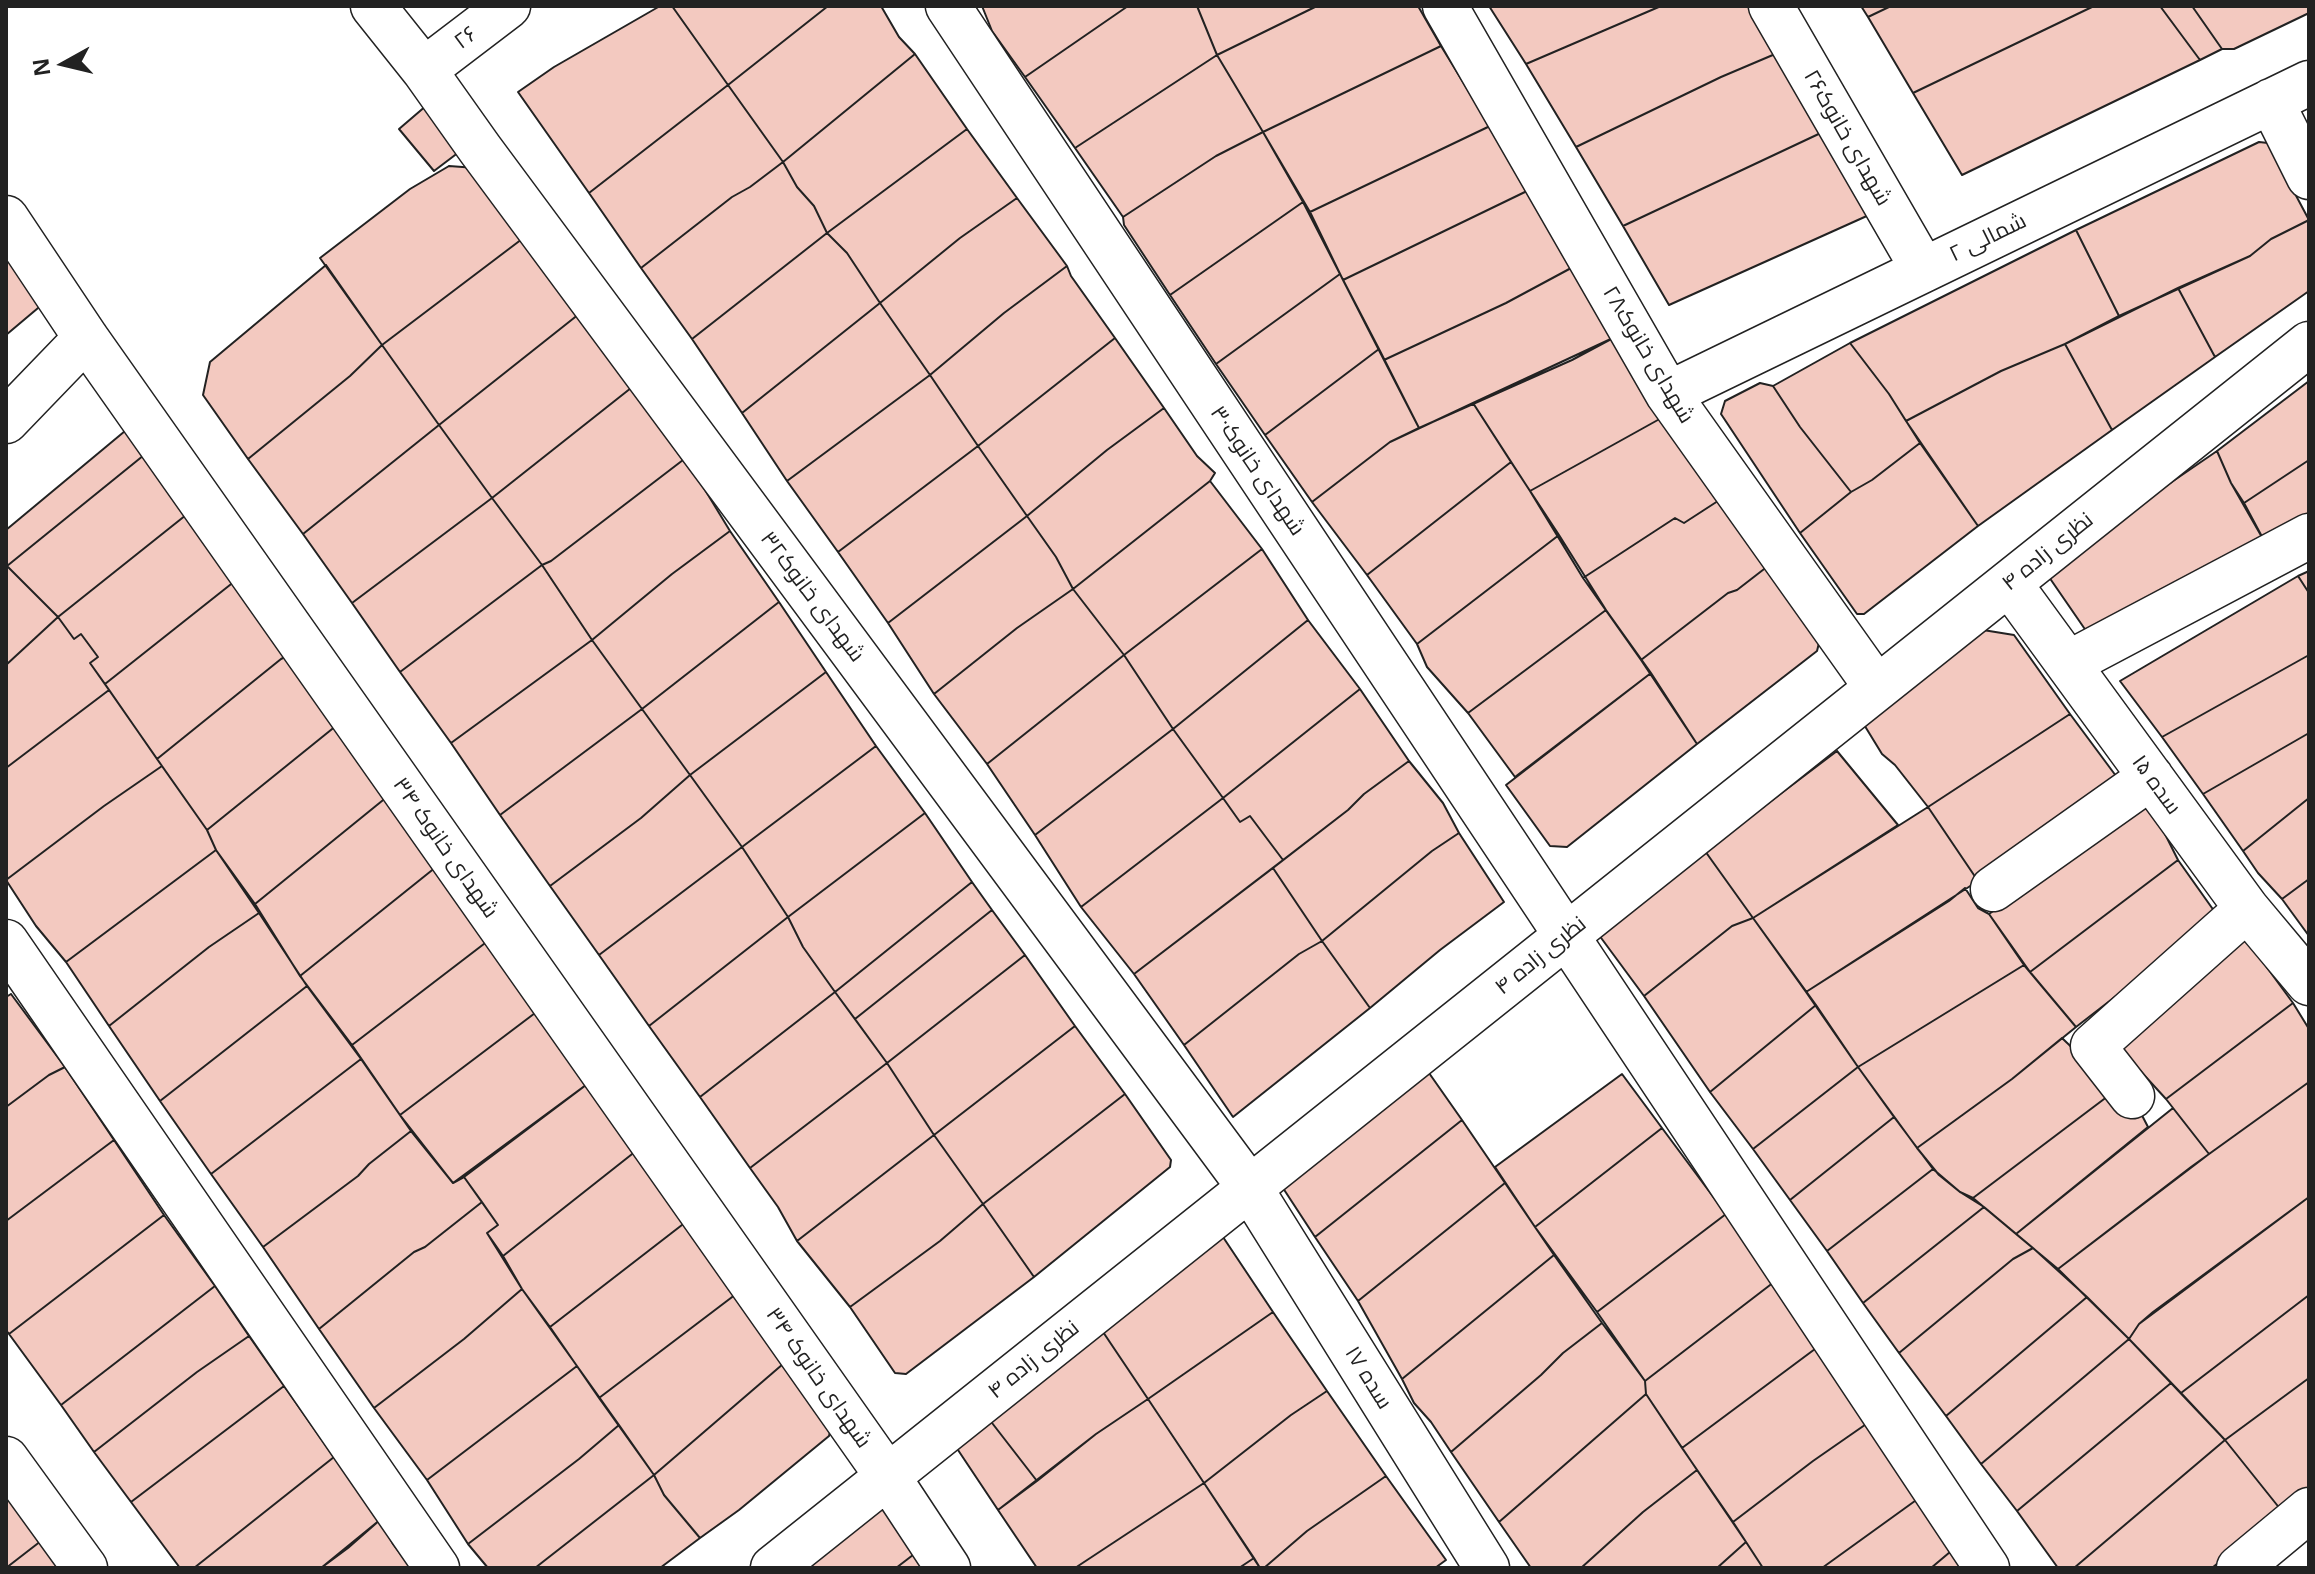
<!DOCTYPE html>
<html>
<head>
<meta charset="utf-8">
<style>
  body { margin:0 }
  #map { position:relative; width:2315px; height:1574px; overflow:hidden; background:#fff; font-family:"Open Sans",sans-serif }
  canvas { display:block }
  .frame { position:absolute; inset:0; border:8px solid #222; pointer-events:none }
  .north { position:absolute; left:24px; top:24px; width:80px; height:80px; -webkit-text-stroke:6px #fff; paint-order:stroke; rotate:262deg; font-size:22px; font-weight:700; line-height:32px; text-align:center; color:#222 }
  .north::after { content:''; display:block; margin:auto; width:28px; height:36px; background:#222; clip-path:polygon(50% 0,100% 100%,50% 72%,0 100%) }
</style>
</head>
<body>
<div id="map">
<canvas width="2315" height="1574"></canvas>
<div class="frame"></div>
<div class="north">N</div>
</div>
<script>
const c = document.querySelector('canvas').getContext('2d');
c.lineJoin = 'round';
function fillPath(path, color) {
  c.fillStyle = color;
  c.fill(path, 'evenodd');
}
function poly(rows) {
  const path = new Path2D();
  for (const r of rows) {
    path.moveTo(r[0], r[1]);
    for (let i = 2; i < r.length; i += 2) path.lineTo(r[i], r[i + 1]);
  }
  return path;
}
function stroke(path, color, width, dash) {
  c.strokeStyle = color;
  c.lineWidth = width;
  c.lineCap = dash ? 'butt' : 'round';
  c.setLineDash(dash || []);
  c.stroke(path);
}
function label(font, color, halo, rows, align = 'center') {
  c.font = font + ' "Open Sans",Cairo,sans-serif';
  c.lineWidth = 6;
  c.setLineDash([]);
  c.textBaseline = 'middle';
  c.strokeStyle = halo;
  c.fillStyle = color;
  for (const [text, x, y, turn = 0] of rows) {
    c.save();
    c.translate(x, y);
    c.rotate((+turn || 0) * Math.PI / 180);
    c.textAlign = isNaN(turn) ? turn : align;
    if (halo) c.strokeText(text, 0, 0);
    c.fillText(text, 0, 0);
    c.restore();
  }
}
const building = poly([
  [660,6,672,6,728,85,589,193,518,92,554,67,660,6],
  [672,6,828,6,728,85,672,6],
  [828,6,881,6,899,37,915,54,783,162,728,85,828,6],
  [982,6,1128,6,1025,77,992,31,982,6],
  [1128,6,1197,6,1217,55,1075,148,1025,77,1128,6],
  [1197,6,1317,6,1217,55,1197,6],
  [1317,6,1418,6,1441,46,1263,132,1217,55,1317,6],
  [1489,6,1661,6,1526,64,1489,6],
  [1661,6,1769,6,1794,46,1721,77,1576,147,1526,64,1661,6],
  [1861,6,1891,6,1868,17,1861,6],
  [1891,6,2094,6,1913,93,1868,17,1891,6],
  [2094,6,2160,6,2200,60,1962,175,1913,93,2094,6],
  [2160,6,2192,6,2222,49,2200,60,2160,6],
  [2192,6,2309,6,2309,13,2234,49,2222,49,2192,6],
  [1441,46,1490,126,1310,212,1263,132,1441,46],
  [1794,46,1842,123,1623,226,1576,147,1721,77,1794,46],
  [915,54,967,129,827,233,814,206,797,187,783,162,915,54],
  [1217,55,1263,132,1216,156,1123,217,1075,148,1217,55],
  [728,85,783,162,750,187,732,197,641,268,589,193,728,85],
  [427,105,463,149,434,171,399,129,427,105],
  [1842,123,1889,206,1669,305,1623,226,1842,123],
  [1490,126,1527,191,1343,280,1310,212,1490,126],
  [967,129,1017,198,960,238,880,303,847,253,827,233,967,129],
  [1263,132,1303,202,1170,295,1124,225,1123,217,1216,156,1263,132],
  [2259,142,2268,143,2309,220,2271,239,2250,256,2119,316,2076,230,2259,142],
  [783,162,797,187,814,206,827,233,692,339,641,268,732,197,750,187,783,162],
  [449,166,476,168,526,236,382,345,320,258,410,189,449,166],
  [1527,191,1573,267,1506,303,1384,360,1343,280,1527,191],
  [1017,198,1067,266,1004,313,930,375,880,303,960,238,1017,198],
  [1303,202,1340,274,1216,364,1170,295,1303,202],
  [2309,220,2309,291,2215,357,2178,288,2250,256,2271,239,2309,220],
  [2076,230,2119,316,2065,344,2001,371,1906,421,1889,394,1850,343,2076,230],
  [827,233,847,253,880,303,742,413,692,339,827,233],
  [526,236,579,314,439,425,382,345,526,236],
  [6,249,44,303,6,335,6,249],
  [326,265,382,345,350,376,248,459,203,395,210,362,326,265],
  [1067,266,1071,276,1115,338,978,446,930,375,1004,313,1067,266],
  [1573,267,1615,337,1572,360,1419,428,1384,360,1506,303,1573,267],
  [1340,274,1379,349,1265,435,1216,364,1340,274],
  [2178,288,2215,357,2112,430,2065,344,2178,288],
  [880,303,930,375,787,481,742,413,880,303],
  [579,314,631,388,492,498,439,425,579,314],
  [1615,337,1665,416,1530,491,1473,403,1615,337],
  [1115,338,1164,408,1107,450,1027,516,978,446,1115,338],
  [1850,343,1889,394,1920,443,1872,480,1851,492,1800,427,1773,386,1850,343],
  [2065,344,2112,430,1978,526,1906,421,2001,371,2065,344],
  [382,345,439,425,303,534,248,459,350,376,382,345],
  [1379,349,1419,428,1390,442,1312,502,1265,435,1379,349],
  [930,375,978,446,838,552,787,481,930,375],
  [2309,381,2309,460,2244,503,2231,483,2217,451,2309,381],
  [1760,383,1773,386,1800,427,1851,492,1800,533,1721,414,1725,401,1760,383],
  [631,388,683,460,551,561,542,565,492,498,631,388],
  [1473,403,1511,462,1367,575,1312,502,1390,442,1473,403],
  [1164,408,1197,456,1215,473,1210,481,1073,589,1056,557,1027,516,1107,450,1164,408],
  [1665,416,1721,499,1684,523,1675,518,1583,578,1530,491,1665,416],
  [439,425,492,498,352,603,303,534,439,425],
  [131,426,149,451,7,566,58,617,6,665,6,530,131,426],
  [1920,443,1978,526,1864,614,1857,614,1800,533,1851,492,1872,480,1920,443],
  [978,446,1027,516,888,623,838,552,978,446],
  [149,451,191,511,58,617,7,566,149,451],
  [2217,451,2231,483,2267,546,2091,638,2049,577,2141,503,2217,451],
  [683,460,702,485,730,531,672,574,592,640,542,565,551,561,683,460],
  [2309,460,2309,521,2267,546,2244,503,2309,460],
  [1511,462,1559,535,1417,644,1367,575,1511,462],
  [1210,481,1262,549,1124,655,1073,589,1210,481],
  [492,498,542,565,400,672,352,603,492,498],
  [1721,499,1768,566,1737,590,1728,593,1641,660,1583,578,1675,518,1684,523,1721,499],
  [191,511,240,577,105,684,90,663,98,657,81,634,74,639,58,617,191,511],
  [1027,516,1056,557,1073,589,1017,628,934,694,888,623,1027,516],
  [730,531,779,602,642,709,592,640,672,574,730,531],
  [1559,535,1606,610,1468,713,1427,667,1417,644,1559,535],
  [1262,549,1308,620,1173,729,1124,655,1262,549],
  [542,565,592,640,451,743,400,672,542,565],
  [1768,566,1819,643,1817,651,1697,744,1641,660,1728,593,1737,590,1768,566],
  [2309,571,2309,593,2298,576,2309,571],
  [2298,576,2309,593,2309,655,2162,737,2120,681,2298,576],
  [240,577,293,653,281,659,157,759,105,684,240,577],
  [1073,589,1124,655,987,764,934,694,1017,628,1073,589],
  [779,602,826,672,690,775,642,709,779,602],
  [1606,610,1651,673,1515,777,1468,713,1606,610],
  [58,617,74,639,81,634,98,657,90,663,109,690,6,768,6,665,58,617],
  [1308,620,1360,689,1223,798,1173,729,1308,620],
  [1983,630,2014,635,2070,714,1928,807,1895,765,1882,754,1863,723,1983,630],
  [592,640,642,709,500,815,451,743,592,640],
  [293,653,342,721,207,830,157,759,281,659,293,653],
  [1124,655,1173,729,1035,835,987,764,1124,655],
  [2309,655,2309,733,2203,794,2162,737,2309,655],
  [826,672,876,746,742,847,690,775,826,672],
  [1651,673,1697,744,1567,847,1550,846,1506,785,1651,673],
  [1360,689,1409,761,1364,794,1348,810,1283,860,1250,816,1240,822,1223,798,1360,689],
  [109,690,162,766,104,806,6,880,6,768,109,690],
  [642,709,690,775,641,818,550,886,500,815,642,709],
  [2070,714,2119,780,1978,881,1928,807,2070,714],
  [342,721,393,792,255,904,216,850,207,830,342,721],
  [1173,729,1223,798,1081,907,1035,835,1173,729],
  [2309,733,2309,798,2243,851,2203,794,2309,733],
  [876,746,925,813,788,917,742,847,876,746],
  [1837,751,1898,825,1753,918,1705,851,1837,751],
  [1409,761,1443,803,1459,833,1432,851,1322,941,1273,868,1348,810,1364,794,1409,761],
  [162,766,207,830,216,850,66,962,36,926,6,880,104,806,162,766],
  [690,775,742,847,599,955,550,886,641,818,690,775],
  [393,792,441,863,300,976,255,904,393,792],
  [1223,798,1240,822,1250,816,1283,860,1134,974,1081,907,1223,798],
  [2309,798,2309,879,2282,899,2258,873,2243,851,2309,798],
  [2146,804,2160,824,2178,860,2030,972,1989,914,2146,804],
  [1928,807,1978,881,1806,992,1753,918,1928,807],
  [925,813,972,882,835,992,803,947,788,917,925,813],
  [1459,833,1504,902,1440,950,1370,1008,1322,941,1432,851,1459,833],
  [742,847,788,917,649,1026,599,955,742,847],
  [216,850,259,913,209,947,109,1026,66,962,216,850],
  [1705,851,1753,918,1732,926,1644,996,1596,931,1705,851],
  [2178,860,2217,915,2164,959,2076,1027,2030,972,2178,860],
  [441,863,493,937,352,1045,300,976,441,863],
  [1273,868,1322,941,1299,954,1184,1045,1134,974,1273,868],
  [2309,879,2309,936,2282,899,2309,879],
  [972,882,992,910,855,1019,835,992,972,882],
  [1965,888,1978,908,1989,914,2024,965,1858,1067,1806,992,1949,901,1965,888],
  [992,910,1025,955,887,1063,855,1019,992,910],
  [259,913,307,986,160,1101,109,1026,209,947,259,913],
  [788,917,803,947,835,992,700,1097,649,1026,788,917],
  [1753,918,1816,1005,1710,1092,1644,996,1732,926,1753,918],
  [493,937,543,1007,400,1115,352,1045,493,937],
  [2246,939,2293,1003,2166,1099,2112,1040,2246,939],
  [1322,941,1370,1008,1233,1117,1184,1045,1299,954,1322,941],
  [1025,955,1075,1026,934,1135,887,1063,1025,955],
  [2024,965,2076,1027,2012,1079,1917,1148,1858,1067,2024,965],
  [307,986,361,1059,211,1174,160,1101,307,986],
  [835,992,887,1063,750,1168,700,1097,835,992],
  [11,994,65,1067,49,1075,6,1107,6,997,11,994],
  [2293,1003,2309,1029,2309,1082,2209,1154,2166,1099,2293,1003],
  [1816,1005,1858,1067,1753,1149,1710,1092,1816,1005],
  [543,1007,594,1079,453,1183,400,1115,543,1007],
  [1075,1026,1125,1094,983,1204,934,1135,1075,1026],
  [2062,1038,2116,1090,1973,1198,1960,1192,1939,1175,1917,1148,2012,1079,2062,1038],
  [361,1059,411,1131,369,1164,358,1176,263,1247,211,1174,361,1059],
  [887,1063,934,1135,797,1241,778,1207,750,1168,887,1063],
  [1422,1063,1462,1120,1315,1237,1281,1185,1422,1063],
  [65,1067,114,1140,6,1221,6,1107,49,1075,65,1067],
  [1858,1067,1894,1117,1790,1200,1753,1149,1858,1067],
  [1622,1074,1662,1128,1535,1227,1495,1167,1622,1074],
  [594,1079,641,1147,503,1256,487,1233,498,1225,464,1177,594,1079],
  [2309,1082,2309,1197,2153,1312,2139,1324,2129,1339,2058,1269,2191,1167,2309,1082],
  [2116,1090,2132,1096,2148,1127,2016,1234,1973,1198,2116,1090],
  [1125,1094,1171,1160,1170,1167,1034,1277,983,1204,1125,1094],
  [2173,1108,2209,1154,2058,1269,2016,1234,2173,1108],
  [1894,1117,1933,1169,1827,1251,1790,1200,1894,1117],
  [1462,1120,1505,1183,1358,1301,1315,1237,1462,1120],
  [1662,1128,1726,1214,1597,1312,1535,1227,1662,1128],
  [411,1131,453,1183,464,1177,482,1202,425,1247,414,1252,319,1329,263,1247,358,1176,369,1164,411,1131],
  [934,1135,983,1204,940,1241,850,1307,797,1241,934,1135],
  [114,1140,164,1215,9,1334,6,1330,6,1221,114,1140],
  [641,1147,691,1218,550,1327,522,1289,503,1256,641,1147],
  [1933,1169,1960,1192,1984,1207,1863,1303,1827,1251,1933,1169],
  [1505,1183,1554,1255,1402,1379,1358,1301,1505,1183],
  [2309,1197,2309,1295,2181,1393,2129,1339,2139,1324,2309,1197],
  [482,1202,498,1225,487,1233,522,1289,464,1339,374,1408,319,1329,414,1252,425,1247,482,1202],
  [983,1204,1034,1277,906,1374,895,1373,850,1307,940,1241,983,1204],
  [1984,1207,2033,1248,2013,1259,1899,1353,1863,1303,1984,1207],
  [1726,1214,1774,1282,1645,1381,1597,1312,1726,1214],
  [164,1215,215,1286,61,1405,9,1334,164,1215],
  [691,1218,744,1288,599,1398,550,1327,691,1218],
  [1221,1234,1273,1312,1148,1399,1095,1320,1221,1234],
  [2033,1248,2087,1297,1946,1416,1899,1353,2013,1259,2033,1248],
  [1554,1255,1602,1323,1563,1353,1541,1375,1451,1452,1431,1422,1414,1403,1402,1379,1554,1255],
  [1774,1282,1819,1346,1682,1448,1646,1394,1645,1381,1774,1282],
  [215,1286,249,1336,197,1372,94,1452,61,1405,215,1286],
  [744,1288,783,1364,654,1475,599,1398,744,1288],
  [522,1289,577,1366,427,1480,374,1408,464,1339,522,1289],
  [2309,1295,2309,1378,2225,1440,2181,1393,2309,1295],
  [2087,1297,2129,1339,1981,1464,1946,1416,2087,1297],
  [1273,1312,1327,1391,1291,1415,1204,1483,1148,1399,1273,1312],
  [1095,1320,1148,1399,1096,1434,1037,1481,982,1410,1095,1320],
  [1602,1323,1645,1381,1646,1394,1499,1522,1451,1452,1541,1375,1563,1353,1602,1323],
  [249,1336,284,1386,131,1502,94,1452,197,1372,249,1336],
  [2129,1339,2171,1383,2017,1511,1981,1464,2129,1339],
  [1819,1346,1872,1420,1813,1461,1733,1522,1682,1448,1819,1346],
  [783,1364,834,1416,829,1436,739,1510,700,1538,664,1495,654,1475,783,1364],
  [577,1366,619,1425,579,1459,468,1544,427,1480,577,1366],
  [2309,1378,2309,1487,2281,1510,2225,1440,2309,1378],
  [2171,1383,2225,1440,2074,1568,2058,1568,2017,1511,2171,1383],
  [284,1386,334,1457,194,1568,180,1568,131,1502,284,1386],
  [1327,1391,1386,1476,1307,1531,1264,1568,1260,1568,1204,1483,1291,1415,1327,1391],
  [1646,1394,1697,1470,1643,1512,1581,1568,1531,1568,1499,1522,1646,1394],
  [1148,1399,1204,1483,1075,1568,1037,1568,998,1510,1096,1434,1148,1399],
  [982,1410,1037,1481,998,1510,952,1441,982,1410],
  [1872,1420,1926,1493,1822,1568,1763,1568,1733,1522,1813,1461,1872,1420],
  [619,1425,654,1475,535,1568,488,1568,468,1544,579,1459,619,1425],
  [2225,1440,2281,1510,2212,1568,2074,1568,2225,1440],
  [334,1457,381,1519,348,1548,321,1568,194,1568,334,1457],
  [6,1467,50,1534,6,1568,6,1467],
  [1697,1470,1746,1542,1717,1568,1581,1568,1643,1512,1697,1470],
  [654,1475,664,1495,700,1538,660,1568,535,1568,654,1475],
  [1386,1476,1446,1560,1435,1568,1264,1568,1307,1531,1386,1476],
  [1204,1483,1254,1558,1239,1568,1075,1568,1204,1483],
  [1926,1493,1950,1552,1931,1568,1822,1568,1926,1493],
  [881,1503,926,1545,896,1568,798,1568,881,1503],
  [381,1519,393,1544,411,1568,321,1568,381,1519],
  [50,1534,97,1568,6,1568,50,1534],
  [1746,1542,1763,1568,1717,1568,1727,1559,1746,1542],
  [926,1545,942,1568,896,1568,926,1545],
  [1950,1552,1978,1568,1931,1568,1950,1552],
  [1254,1558,1260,1568,1239,1568,1254,1558]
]);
fillPath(building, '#f3c9c0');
stroke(building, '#222', 2);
const street = poly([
  [373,6,424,70,480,149,1250,1188,1487,1568],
  [948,6,1987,1568],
  [1445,6,1668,394,1877,688],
  [1771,6,1923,269],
  [424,70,508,6],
  [2271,101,2309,177],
  [6,218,86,338,888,1477,948,1568],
  [1668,394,2309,83],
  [6,421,86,338],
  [2009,583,2247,909,2309,983],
  [2069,663,2309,536],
  [1993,889,2151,777],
  [6,942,437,1568],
  [2132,1096,2093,1046,2247,909],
  [6,1459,85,1568],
  [773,1568,2309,344],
  [2239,1568,2309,1510]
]);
stroke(street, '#222', 47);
stroke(street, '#fff', 44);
label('22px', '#222', '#fff', [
  ["۲۶",466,38,-37],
  ["شهدای خانوک۲۶",1847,138,60],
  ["شمالی ۲",1988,238,-26],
  ["شهدای خانوک۲۸",1648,355,59],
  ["شهدای خانوک۳۰",1257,471,56],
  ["نظری زاده ۴",2048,552,-39],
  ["شهدای خانوک۳۲",812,597,53],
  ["سده ۱۵",2156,785,54],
  ["۳۴ شهدای خانوک",445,848,55],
  ["نظری زاده ۴",1541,956,-39],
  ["نظری زاده ۴",1034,1360,-39],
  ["۳۴ شهدای خانوک",818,1378,55],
  ["سده ۱۷",1368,1378,58]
]);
</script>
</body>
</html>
